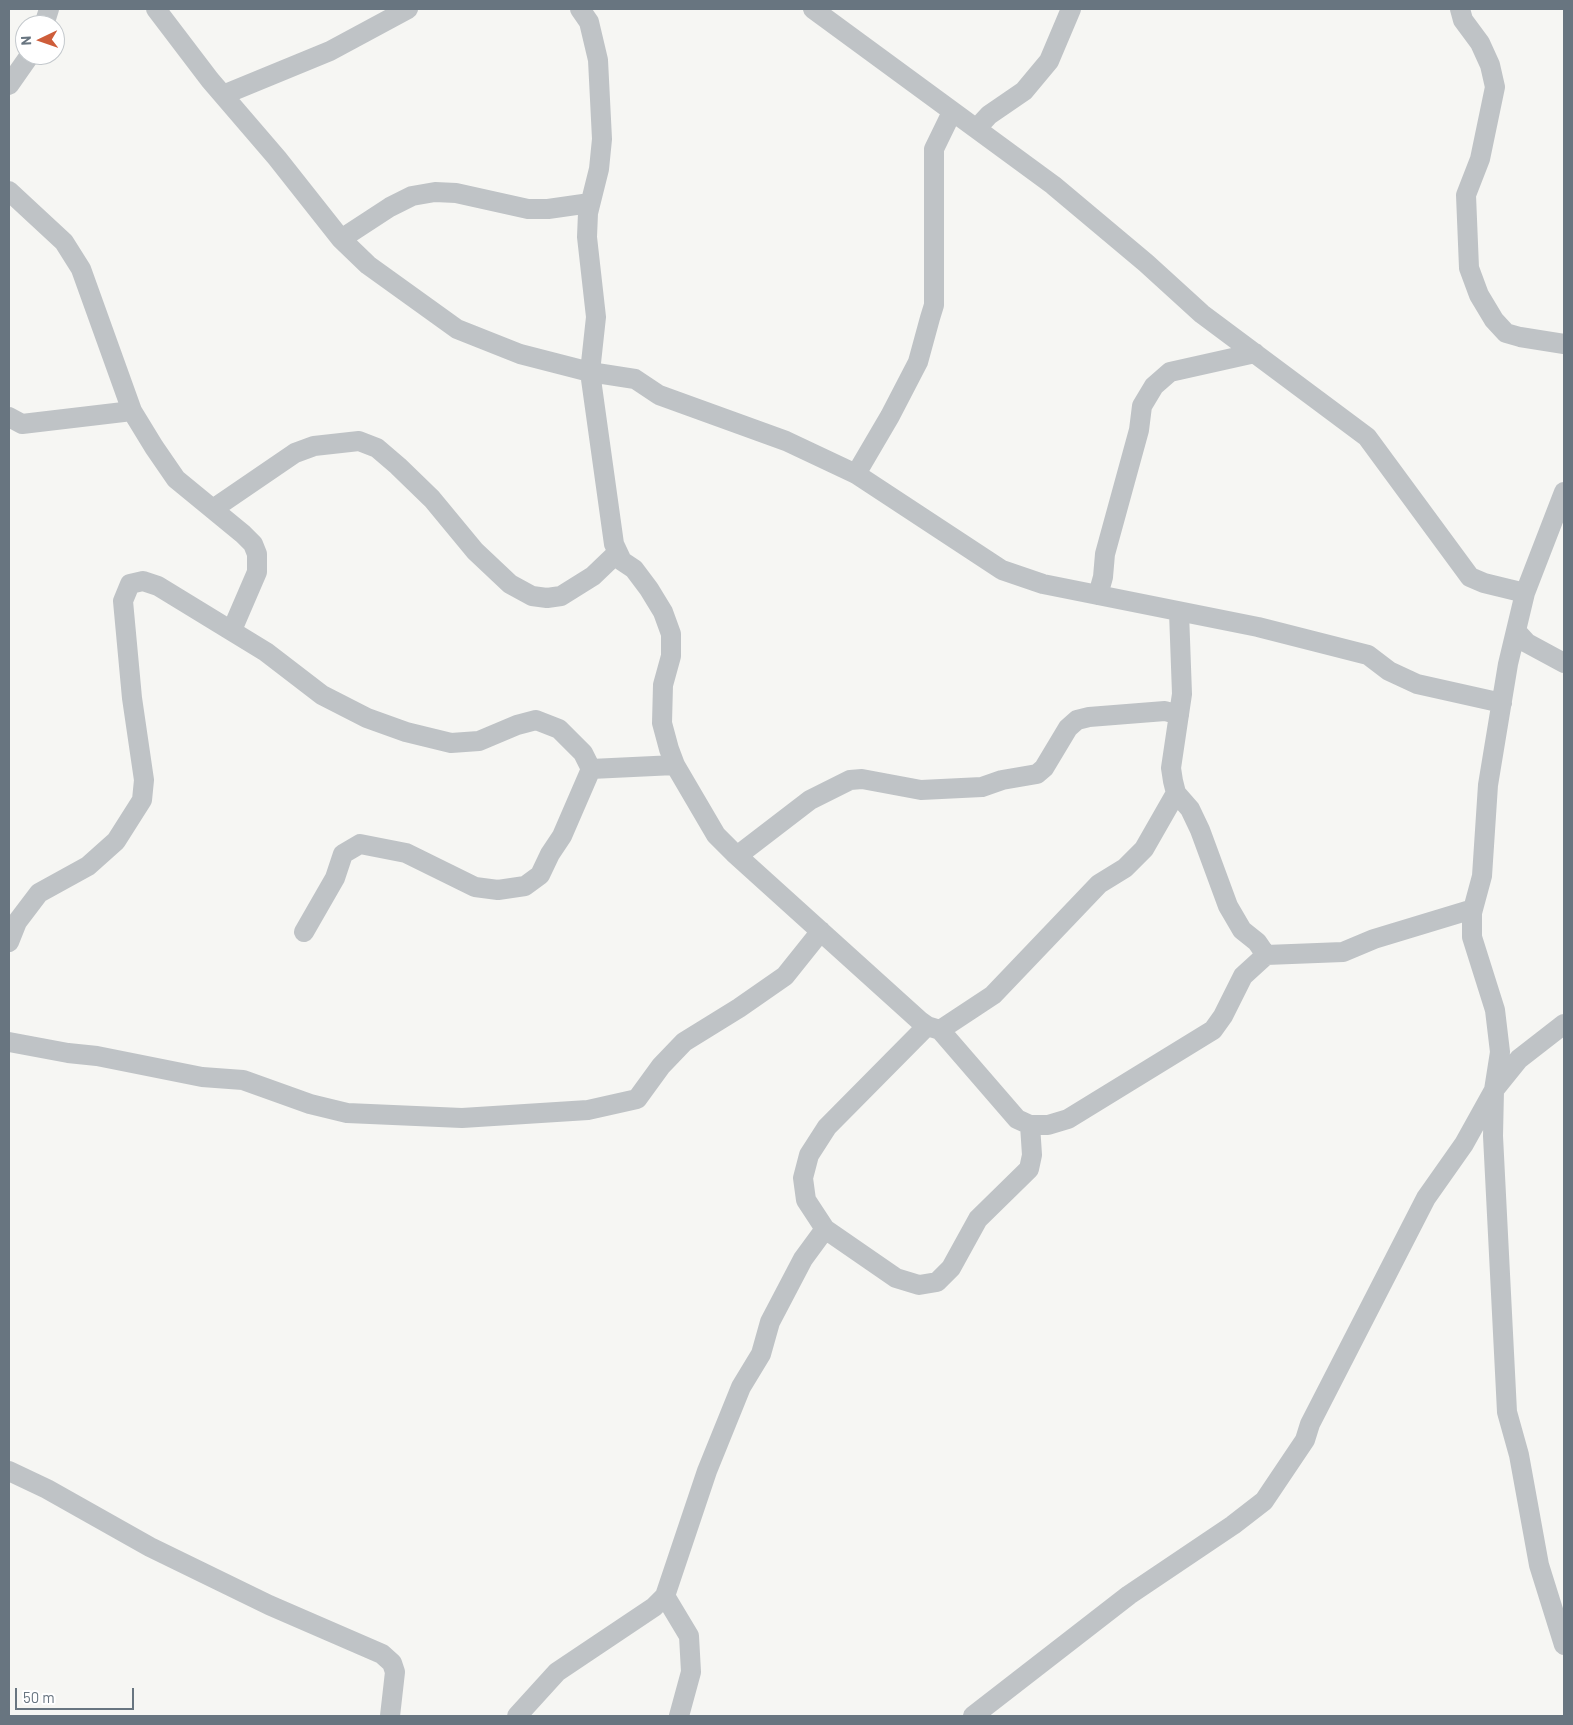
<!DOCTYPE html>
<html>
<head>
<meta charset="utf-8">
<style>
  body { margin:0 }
  #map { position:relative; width:1573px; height:1725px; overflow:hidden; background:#f6f6f3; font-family:Barlow,sans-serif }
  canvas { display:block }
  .frame { position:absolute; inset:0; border:10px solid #687580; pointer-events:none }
  .north { position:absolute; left:15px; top:15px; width:50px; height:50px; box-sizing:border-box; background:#fff; border:1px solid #c3c8cc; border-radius:50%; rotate:267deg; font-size:14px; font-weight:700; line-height:20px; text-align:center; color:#687580 }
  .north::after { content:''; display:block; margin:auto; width:18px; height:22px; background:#ce5d3a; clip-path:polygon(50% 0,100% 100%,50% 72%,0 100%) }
  .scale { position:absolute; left:15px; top:1688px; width:119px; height:22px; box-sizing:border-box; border:2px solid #687580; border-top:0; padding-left:6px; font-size:15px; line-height:18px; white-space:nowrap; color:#687580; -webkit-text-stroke:4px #fff; paint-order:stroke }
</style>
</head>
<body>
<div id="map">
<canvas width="1573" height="1725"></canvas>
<div class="frame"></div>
<div class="north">N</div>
<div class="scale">50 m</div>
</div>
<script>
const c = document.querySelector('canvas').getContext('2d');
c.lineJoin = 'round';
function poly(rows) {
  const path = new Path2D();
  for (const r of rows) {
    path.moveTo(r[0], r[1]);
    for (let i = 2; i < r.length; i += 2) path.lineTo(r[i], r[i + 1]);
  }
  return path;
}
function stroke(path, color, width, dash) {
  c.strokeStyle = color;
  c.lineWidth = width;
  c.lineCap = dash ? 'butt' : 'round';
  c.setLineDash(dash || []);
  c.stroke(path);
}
stroke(poly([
  [156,9,210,80,277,158,341,239,368,265,457,329,520,354,590,372,635,379,659,395,786,441,856,474,1002,570,1043,584,1258,627,1368,655,1389,671,1417,684,1502,703],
  [580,9,589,22,598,60,602,139,599,169,588,213,587,237,596,317,590,372,614,544,622,561,634,569,649,589,663,612,671,634,671,656,663,685,662,723,669,749,675,765,716,835,734,853,920,1021,927,1026,940,1030,1017,1119,1030,1125,1048,1125,1068,1119,1213,1030,1223,1016,1243,976,1266,955,1343,952,1374,939,1473,909],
  [813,9,1053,185,1146,263,1202,314,1367,437,1470,577,1484,583,1525,593],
  [1460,9,1463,20,1480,43,1490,65,1495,87,1480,159,1466,195,1469,268,1479,295,1494,320,1506,333,1520,337,1564,344],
  [44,25,49,9],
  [9,85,30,55],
  [223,95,330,51,408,9],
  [977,128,989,115,1024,91,1049,61,1071,9],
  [9,191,64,242,81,269,132,411,154,447,176,479,243,534,253,544,257,554,257,572,232,630],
  [341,239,390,207,412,196,435,192,456,193,528,209,548,209,590,203],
  [9,417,22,424,132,411],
  [856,474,890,416,918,362,930,318,934,305,934,149,952,112],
  [213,509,295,453,314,446,359,441,377,448,398,466,432,499,475,551,510,584,532,596,547,598,561,596,593,576,617,553],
  [1098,595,1103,577,1105,554,1139,430,1142,406,1154,386,1170,372,1255,353],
  [1179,612,1182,694,1171,768,1173,781,1176,793,1190,809,1200,830,1228,906,1242,930,1257,942,1266,955],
  [1516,631,1527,643,1564,663],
  [591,769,675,765],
  [737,856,810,800,850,780,862,779,921,790,982,787,1002,780,1037,774,1044,768,1068,728,1077,720,1089,717,1165,711,1179,715],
  [304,932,335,878,343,854,360,844,406,853,475,887,498,890,525,886,540,875,550,854,562,836,591,769],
  [9,942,17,922,39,893,88,866,116,841,142,800,144,780,132,698,123,601,130,584,143,581,158,586,266,652,322,695,367,718,406,732,451,743,479,741,517,725,536,720,559,729,583,753,591,769],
  [1564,1024,1519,1059,1494,1090,1493,1136,1507,1412,1519,1455,1539,1565,1564,1645],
  [927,1026,827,1127,809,1155,803,1178,806,1200,825,1229,896,1278,919,1285,937,1282,951,1268,978,1219,1029,1169,1032,1155,1030,1125],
  [940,1030,993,995,1099,884,1125,868,1144,849,1176,793],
  [9,1042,68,1053,97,1056,202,1077,243,1080,310,1104,347,1113,462,1118,588,1110,637,1099,661,1066,684,1042,739,1008,785,976,821,931],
  [9,1471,47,1489,150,1547,269,1605,382,1654,392,1663,395,1672,390,1716],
  [665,1596,689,1636,691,1672,679,1716],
  [517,1716,557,1672,654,1607,665,1596,707,1471,741,1387,761,1354,770,1322,803,1259,825,1229],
  [973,1716,1129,1595,1233,1525,1264,1501,1305,1440,1310,1424,1426,1198,1464,1144,1494,1090,1500,1052,1495,1010,1472,937,1472,913,1482,876,1488,785,1508,664,1525,593,1564,492]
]), '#bfc3c6', 20);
</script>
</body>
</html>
